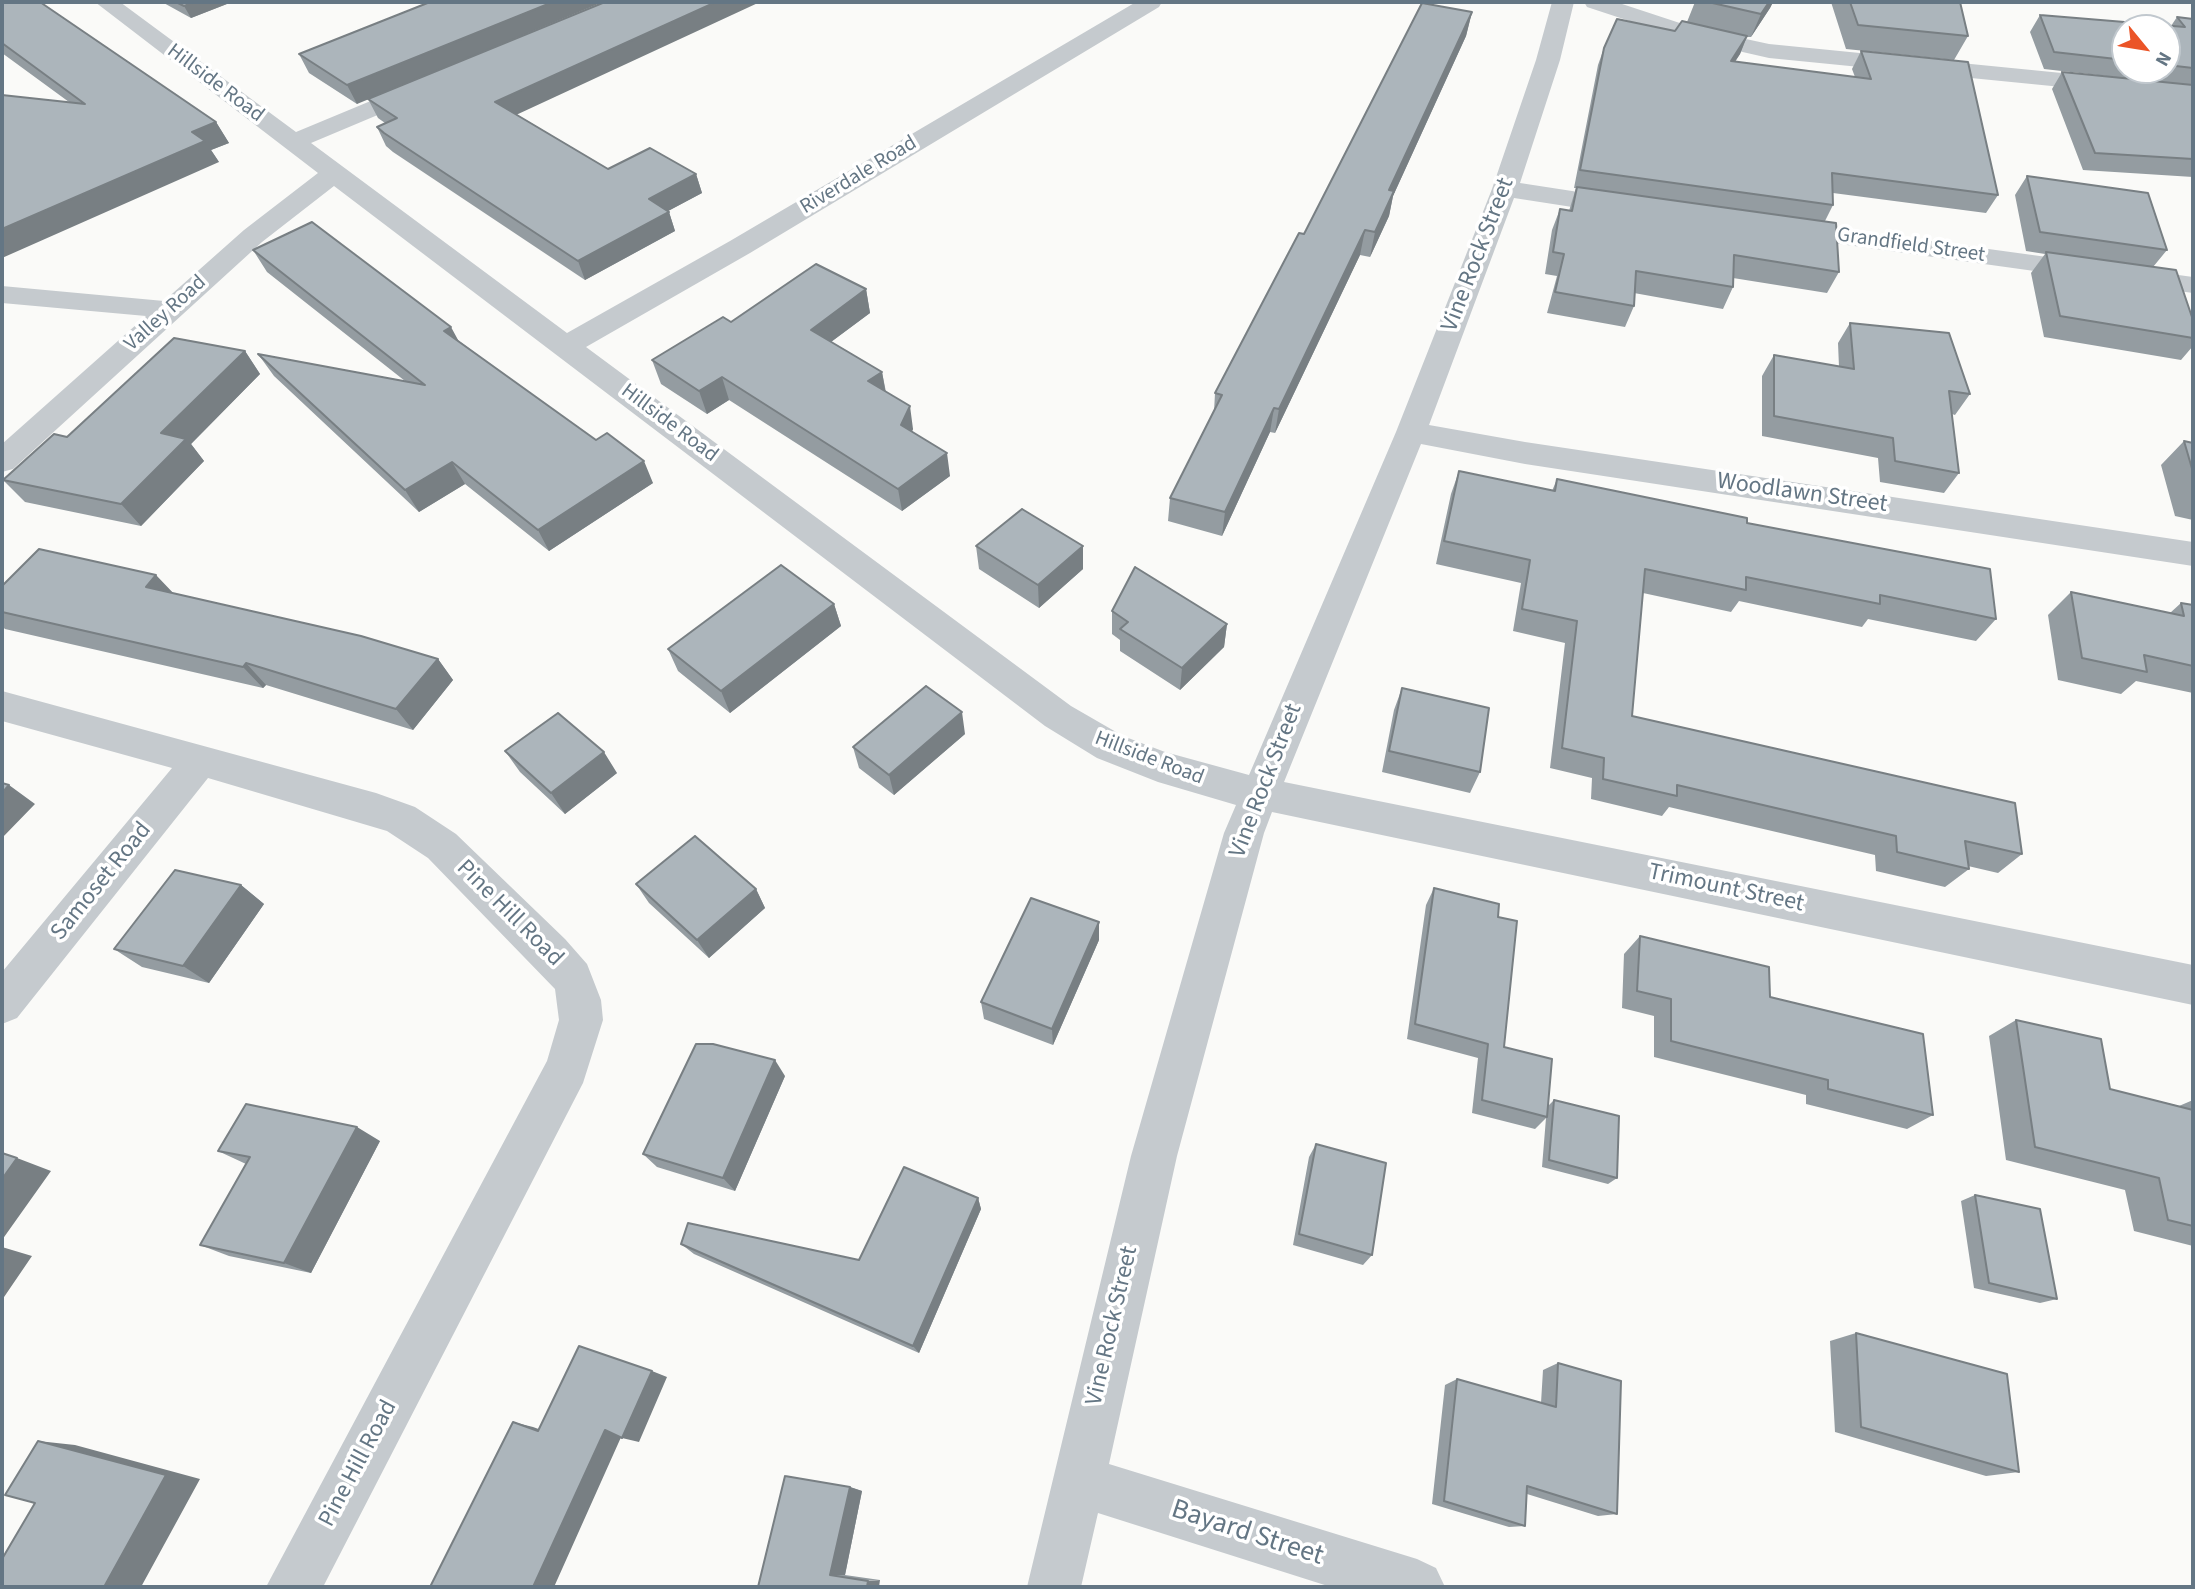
<!DOCTYPE html>
<html>
<head>
<meta charset="utf-8">
<style>
  body { margin:0 }
  #map { position:relative; width:2195px; height:1589px; overflow:hidden; background:#fafaf8; font-family:"Source Sans 3",sans-serif }
  canvas { display:block }
  .frame { position:absolute; inset:0; border:4px solid #647684; pointer-events:none }
  .north { position:absolute; left:2111px; top:14px; width:70px; height:70px; box-sizing:border-box; background:#fff; border:2px solid #c1c8ce; border-radius:50%; rotate:120deg; font-size:19px; font-weight:700; line-height:28px; text-align:center; color:#647684 }
  .north::after { content:''; display:block; margin:auto; width:24px; height:32px; background:#eb5427; clip-path:polygon(50% 0,100% 100%,50% 72%,0 100%) }
</style>
</head>
<body>
<div id="map">
<canvas width="2195" height="1589"></canvas>
<div class="frame"></div>
<div class="north">N</div>
</div>
<script>
const c = document.querySelector('canvas').getContext('2d');
c.lineJoin = 'round';
function poly(rows) {
  const path = new Path2D();
  for (const r of rows) {
    path.moveTo(r[0], r[1]);
    for (let i = 2; i < r.length; i += 2) path.lineTo(r[i], r[i + 1]);
  }
  return path;
}
function fillPath(path, color) {
  c.fillStyle = color;
  c.fill(path, 'evenodd');
}
function stroke(path, color, width, dash) {
  c.strokeStyle = color;
  c.lineWidth = width;
  c.lineCap = dash ? 'butt' : 'round';
  c.setLineDash(dash || []);
  c.stroke(path);
}
function label(font, color, halo, rows, align = 'center') {
  c.font = font + ' "Source Sans 3",sans-serif';
  c.lineWidth = 7;
  c.setLineDash([]);
  c.textBaseline = 'middle';
  c.strokeStyle = halo;
  c.fillStyle = color;
  for (const [text, x, y, turn = 0] of rows) {
    c.save();
    c.translate(x, y);
    c.rotate((+turn || 0) * Math.PI / 180);
    c.textAlign = isNaN(turn) ? turn : align;
    if (halo) c.strokeText(text, 0, 0);
    c.fillText(text, 0, 0);
    c.restore();
  }
}
fillPath(poly([
  [95,2,120,2,296,132,414,83,430,83,434,88,430,93,311,143,567,333,730,241,1136,2,1162,2,1159,7,750,253,586,347,1071,706,1123,736,1165,752,1249,775,1396,432,1492,189,1536,60,1552,2,1574,2,1560,60,1520,183,1624,199,1633,201,1637,207,1633,213,1624,215,1514,198,1429,425,1525,442,2193,542,2193,566,1525,464,1421,444,1284,782,2193,965,2193,1005,1272,812,1264,833,1177,1156,1109,1464,1417,1559,1436,1568,1445,1587,1331,1587,1098,1513,1081,1587,1027,1587,1131,1156,1224,833,1236,805,1158,782,1097,758,1045,726,334,186,262,242,13,469,2,472,2,444,146,316,2,303,2,286,164,301,244,230,318,173,95,2],
  [1584,2,1616,2,1695,28,1769,44,2193,86,2193,100,1769,58,1681,38,1587,7,1584,2],
  [1784,221,2193,277,2193,293,1775,235,1771,229,1775,223,1784,221],
  [2,691,376,793,415,807,456,834,565,939,587,964,601,1000,603,1020,583,1083,323,1587,266,1587,547,1061,559,1020,555,989,428,858,387,831,208,778,17,1018,2,1024,2,972,172,768,2,721,2,691]
]), '#c5cace');
fillPath(poly([
  [2,2,216,122,229,143,211,150,219,162,69,102,2,53],
  [162,2,232,2,191,18],
  [430,2,357,104,309,73,299,54],
  [1695,2,1773,2,1770,8,1751,37,1747,37,1740,54,1735,62,1855,77,1852,69,1861,51,1998,195,1986,213,1833,193,1833,205,1825,221,1839,272,1827,293,1733,278,1733,287,1723,309,1634,293,1634,306,1625,327,1547,313,1557,276,1545,274,1552,230,1560,209,1569,211,1576,188,1574,188,1598,65,1604,48,1675,31,1687,22],
  [1831,2,1960,2,1968,36,1954,60,1846,49],
  [1472,12,1466,36,1393,196,1389,216,1370,257,1360,255,1275,433,1270,432,1222,536,1168,521,1170,498,1214,412,1215,393,1304,234],
  [2040,15,2171,26,2177,17,2193,19,2193,177,2083,170,2052,89,2062,72,2142,80,2044,69,2030,32],
  [2125,28,2167,28,2167,70,2125,70],
  [368,99,516,114,608,169,696,174,702,193,668,211,669,212,675,231,585,280,393,152,386,146,377,127,385,123,378,118],
  [2027,176,2167,250,2153,267,2193,338,2193,346,2181,360,2044,337,2031,273,2045,254,2026,251,2015,195],
  [253,250,459,341,653,483,549,551,465,484,419,512,274,376,258,354,405,381,267,272],
  [866,289,870,313,831,342,882,372,886,392,913,429,912,431,950,476,902,511,729,400,707,414,661,384,652,360,731,322],
  [1850,323,1970,394,1955,415,1952,414,1959,473,1944,493,1880,482,1878,458,1762,436,1762,376,1774,355,1839,367,1838,343],
  [245,351,260,374,191,444,204,461,141,526,25,502,3,480,67,437],
  [2184,441,2193,443,2193,520,2175,516,2161,465],
  [1459,471,1552,491,1557,479,1747,523,1996,619,1976,641,1868,619,1862,627,1739,601,1731,612,1643,593,1632,716,2022,854,1998,873,1968,866,1969,869,1945,887,1876,871,1875,855,1669,807,1662,816,1591,799,1592,778,1550,768,1565,643,1513,631,1521,583,1436,564,1451,494],
  [976,546,1083,546,1083,569,1039,608,979,569],
  [2,585,173,593,438,659,453,680,413,730,266,685,263,688,5,629,2,626],
  [2071,592,2170,613,2181,603,2193,605,2193,693,2136,681,2121,694,2058,680,2048,615],
  [834,604,841,626,730,713,678,671,668,649],
  [1112,611,1227,624,1224,647,1180,690,1120,651,1120,640,1112,634],
  [1402,688,1480,772,1470,793,1382,772,1394,710],
  [965,734,894,795,859,768,853,747],
  [505,751,617,773,565,814,520,772],
  [636,884,756,889,765,908,709,958,649,903],
  [241,885,264,904,209,983,142,967,114,949],
  [1434,888,1498,917,1504,1047,1548,1106,1554,1100,1617,1178,1608,1184,1542,1167,1546,1118,1535,1129,1472,1113,1478,1058,1407,1039,1426,905],
  [1640,936,1770,997,1933,1115,1907,1129,1806,1104,1806,1095,1654,1057,1654,1016,1622,1008,1624,954],
  [1099,940,1053,1045,984,1019,981,1002],
  [2016,1020,2110,1089,2179,1106,2193,1100,2193,1246,2134,1231,2125,1190,2006,1160,1989,1036],
  [785,1076,735,1191,657,1167,643,1154],
  [380,1141,311,1273,229,1256,200,1245,246,1164,218,1151],
  [1316,1144,1372,1255,1363,1265,1293,1245,1309,1157],
  [1975,1195,2057,1299,2040,1303,1974,1288,1961,1201],
  [978,1198,981,1209,919,1353,694,1254,681,1244,859,1260],
  [1856,1333,2019,1472,1986,1476,1835,1432,1830,1341],
  [1558,1363,1617,1514,1598,1516,1527,1494,1525,1526,1509,1527,1432,1504,1445,1385,1457,1379,1541,1403,1543,1370],
  [850,1487,862,1491,845,1575,880,1580,758,1587]
]), '#949ca1');
fillPath(poly([
  [195,2,232,2,191,18,184,6],
  [553,2,603,2,357,104,347,85],
  [716,2,760,2,503,121,495,102],
  [1769,2,1773,2,1770,8,1751,37,1761,14],
  [1472,12,1466,36,1393,196,1389,216,1370,257,1375,232,1389,190],
  [1747,36,1740,54,1723,79,1731,61],
  [216,122,229,143,211,150,219,162,2,258,2,229,192,132],
  [696,174,702,193,655,218,649,199],
  [669,212,675,231,585,280,578,261],
  [1365,230,1360,255,1275,433,1279,409],
  [866,289,870,313,816,353,811,330],
  [451,327,463,349,444,331],
  [245,351,260,374,191,444,204,461,141,526,121,504,161,433],
  [882,372,886,395,868,381],
  [722,377,729,400,707,414,699,391],
  [910,406,913,429,905,448,901,425],
  [1274,408,1270,432,1222,536,1225,512],
  [947,453,950,476,902,511,898,489],
  [644,461,653,483,549,551,538,530],
  [452,462,465,484,419,512,405,490],
  [1083,546,1083,569,1039,608,1038,585],
  [156,575,177,597,146,587],
  [834,604,841,626,730,713,721,691],
  [1227,624,1224,647,1180,690,1182,668],
  [438,659,453,680,413,730,396,709],
  [246,663,266,685,263,688,243,667],
  [962,712,965,734,894,795,889,775],
  [604,752,617,773,565,814,551,793],
  [9,785,35,804,2,838,2,793],
  [241,885,264,904,209,983,183,966],
  [756,889,765,908,709,958,697,940],
  [1099,922,1099,940,1053,1045,1052,1029],
  [775,1060,785,1076,735,1191,723,1178],
  [357,1127,380,1141,311,1273,284,1263],
  [17,1158,51,1171,2,1240,2,1179],
  [978,1198,981,1209,919,1353,913,1346],
  [2,1247,32,1256,2,1300],
  [652,1371,667,1377,639,1442,622,1438],
  [513,1422,533,1427,558,1436,538,1431],
  [605,1430,622,1435,554,1587,533,1587],
  [38,1441,75,1445,200,1479,141,1587,104,1587],
  [850,1487,862,1491,845,1575,830,1575],
  [880,1580,879,1587,867,1587,868,1581]
]), '#787f83');
const building = poly([
  [2,2,40,2,216,122,192,132,205,141,2,229,2,95,85,104,2,43,2,2],
  [176,2,195,2,184,6,176,2],
  [430,2,553,2,347,85,299,54,430,2],
  [605,2,716,2,495,102,608,169,650,148,696,174,649,199,669,212,578,261,384,133,377,127,397,118,368,99,605,2],
  [1708,2,1769,2,1761,14,1708,2],
  [1850,2,1960,2,1968,36,1858,25,1850,2],
  [1422,3,1472,12,1389,190,1394,191,1375,232,1365,230,1279,409,1274,408,1225,512,1170,498,1222,395,1215,393,1299,233,1304,234,1422,3],
  [2040,15,2185,27,2177,17,2193,19,2193,68,2167,65,2167,28,2125,28,2125,60,2054,52,2040,15],
  [1617,19,1675,31,1682,21,1747,36,1731,61,1871,79,1861,51,1968,62,1998,195,1832,173,1833,205,1580,170,1604,48,1617,19],
  [2062,72,2193,85,2193,159,2095,153,2062,72],
  [2027,176,2148,193,2167,250,2040,232,2027,176],
  [1577,187,1836,223,1839,272,1734,255,1733,287,1636,271,1634,306,1555,292,1564,254,1553,252,1560,209,1572,211,1577,187],
  [312,222,451,327,444,331,596,440,607,433,644,461,538,530,452,462,405,490,258,354,425,385,253,250,312,222],
  [2046,252,2176,270,2193,320,2193,338,2060,316,2046,252],
  [816,264,866,289,811,330,882,372,868,381,910,406,901,425,947,453,898,489,722,377,699,391,652,360,723,317,731,322,816,264],
  [1850,323,1949,333,1970,394,1949,391,1959,473,1895,461,1893,438,1774,416,1774,355,1854,369,1850,323],
  [174,338,245,351,161,433,186,439,121,504,3,480,54,434,67,437,174,338],
  [2184,441,2193,443,2193,472,2184,441],
  [1459,471,1555,491,1557,479,1747,518,1747,523,1990,569,1996,619,1880,595,1880,604,1746,577,1746,590,1645,569,1632,716,2015,803,2022,854,1965,841,1969,869,1897,852,1896,836,1677,785,1677,796,1603,779,1604,758,1562,748,1577,621,1522,609,1530,560,1444,541,1459,471],
  [1022,509,1083,546,1038,585,976,546,1022,509],
  [39,549,156,575,146,587,361,636,438,659,396,709,246,663,243,667,2,612,2,586,39,549],
  [781,565,834,604,721,691,668,649,781,565],
  [1135,567,1227,624,1182,668,1120,629,1128,622,1112,611,1135,567],
  [2071,592,2184,616,2181,603,2193,605,2193,666,2144,655,2147,672,2082,658,2071,592],
  [926,686,962,712,889,775,853,747,926,686],
  [1402,688,1489,708,1480,772,1389,751,1402,688],
  [558,713,604,752,551,793,505,751,558,713],
  [2,783,9,785,2,793,2,783],
  [695,836,756,889,697,940,636,884,695,836],
  [175,870,241,885,183,966,114,949,175,870],
  [1434,888,1499,904,1498,917,1517,921,1504,1047,1552,1059,1547,1117,1482,1100,1488,1044,1415,1024,1434,888],
  [1031,898,1099,922,1052,1029,981,1002,1031,898],
  [1640,936,1769,967,1770,997,1923,1034,1933,1115,1828,1089,1828,1080,1671,1041,1671,999,1637,991,1640,936],
  [2016,1020,2101,1039,2110,1089,2193,1110,2193,1226,2168,1220,2159,1178,2035,1147,2016,1020],
  [696,1044,713,1044,775,1060,723,1178,643,1154,696,1044],
  [1554,1100,1619,1116,1617,1178,1549,1160,1554,1100],
  [246,1104,357,1127,284,1263,200,1245,250,1157,218,1151,246,1104],
  [1316,1144,1386,1163,1372,1255,1299,1234,1316,1144],
  [2,1153,17,1158,2,1179,2,1153],
  [904,1167,978,1198,913,1346,681,1244,688,1223,859,1260,904,1167],
  [1975,1195,2040,1209,2057,1299,1989,1283,1975,1195],
  [1856,1333,2007,1374,2019,1472,1861,1427,1856,1333],
  [579,1346,652,1371,622,1438,605,1430,533,1587,430,1587,513,1422,538,1431,579,1346],
  [1558,1363,1621,1381,1617,1514,1527,1486,1525,1526,1444,1501,1457,1379,1556,1407,1558,1363],
  [38,1441,166,1475,104,1587,2,1587,2,1559,35,1503,5,1495,38,1441],
  [785,1476,850,1487,830,1575,868,1581,867,1587,758,1587,785,1476]
]);
fillPath(building, '#acb5bb');
stroke(building, '#787f83', 2);
label('21px', '#647684', '#fff', [
  ["Hillside Road",215,84,37],
  ["Riverdale Road",859,176,-31],
  ["Grandfield Street",1911,246,8],
  ["Valley Road",166,314,-42],
  ["Hillside Road",669,424,37],
  ["Hillside Road",1149,759,21]
]);
label('24px', '#647684', '#fff', [
  ["Vine Rock Street",1479,255,-69],
  ["Woodlawn Street",1802,494,8],
  ["Vine Rock Street",1267,781,-69],
  ["Samoset Road",102,882,-51],
  ["Trimount Street",1726,889,12],
  ["Pine Hill Road",509,914,45],
  ["Vine Rock Street",1113,1326,-77],
  ["Pine Hill Road",359,1464,-62]
]);
label('28px', '#647684', '#fff', [
  ["Bayard Street",1247,1534,18]
]);
</script>
</body>
</html>
